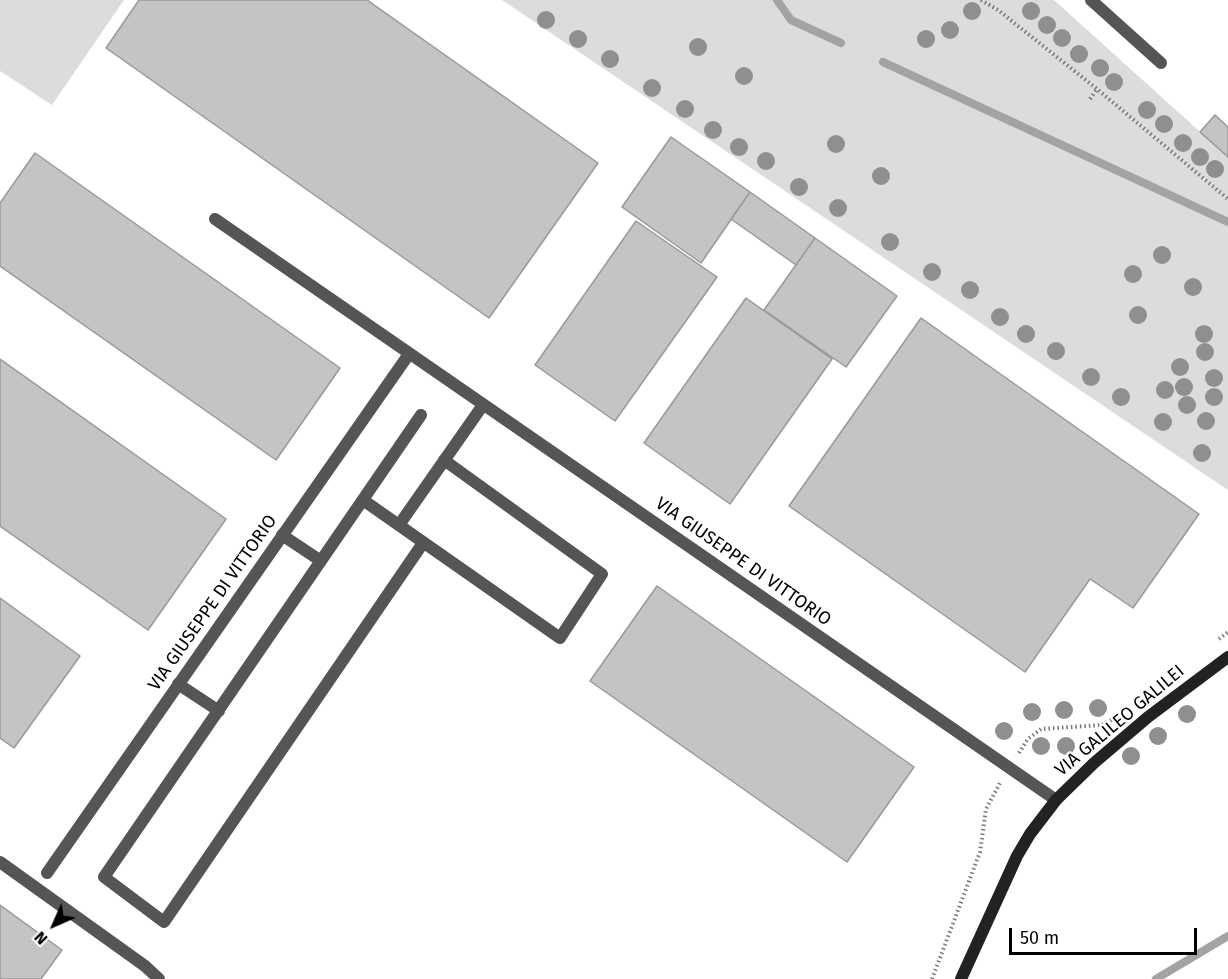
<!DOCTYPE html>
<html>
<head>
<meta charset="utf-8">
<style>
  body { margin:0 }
  #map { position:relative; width:1228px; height:979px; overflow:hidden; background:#fff; font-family:"Fira Sans",sans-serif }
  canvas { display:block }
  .north { position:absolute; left:24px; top:895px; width:60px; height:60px; -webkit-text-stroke:4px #fff; paint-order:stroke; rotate:225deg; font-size:16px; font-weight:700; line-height:24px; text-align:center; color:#000 }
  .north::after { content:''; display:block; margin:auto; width:21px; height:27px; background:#000; clip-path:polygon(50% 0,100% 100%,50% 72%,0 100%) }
  .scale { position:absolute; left:1009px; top:928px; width:188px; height:27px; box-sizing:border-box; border:3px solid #000; border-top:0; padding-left:8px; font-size:18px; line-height:21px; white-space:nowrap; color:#000; -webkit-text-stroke:4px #fff; paint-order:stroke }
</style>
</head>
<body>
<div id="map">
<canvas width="1228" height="979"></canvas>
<div class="north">N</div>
<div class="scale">50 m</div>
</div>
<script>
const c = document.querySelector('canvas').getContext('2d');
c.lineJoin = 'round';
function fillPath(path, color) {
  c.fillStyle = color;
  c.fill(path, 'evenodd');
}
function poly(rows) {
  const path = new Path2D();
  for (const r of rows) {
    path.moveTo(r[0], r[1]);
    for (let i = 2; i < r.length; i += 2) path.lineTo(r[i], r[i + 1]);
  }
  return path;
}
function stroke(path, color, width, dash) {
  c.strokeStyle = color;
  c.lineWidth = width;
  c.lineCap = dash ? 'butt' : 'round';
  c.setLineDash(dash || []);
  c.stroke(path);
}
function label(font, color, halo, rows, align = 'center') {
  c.font = font + ' "Fira Sans",sans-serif';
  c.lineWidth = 4.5;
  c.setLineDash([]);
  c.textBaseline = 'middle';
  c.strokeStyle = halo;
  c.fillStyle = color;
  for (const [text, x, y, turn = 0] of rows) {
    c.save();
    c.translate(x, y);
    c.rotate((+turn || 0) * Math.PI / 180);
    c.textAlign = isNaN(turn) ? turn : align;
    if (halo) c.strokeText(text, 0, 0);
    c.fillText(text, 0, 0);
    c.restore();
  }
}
fillPath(poly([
  [0,0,124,0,52,105,0,71],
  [502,0,1054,0,1228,157,1228,490]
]), '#dcdcdc');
stroke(poly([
  [777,0,791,20,841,43],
  [883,62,1228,222],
  [1156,979,1228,936]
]), '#a3a3a3', 8);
const building = poly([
  [139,0,367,0,598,163,489,318,106,48,139,0],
  [1215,115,1228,127,1228,157,1200,132,1215,115],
  [671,137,750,192,701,263,622,207,671,137],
  [35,153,340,368,276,460,0,266,0,203,35,153],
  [750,192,815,238,796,265,731,219,750,192],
  [636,221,717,277,615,421,535,365,636,221],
  [815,238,897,296,846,367,764,310,815,238],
  [746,298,832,359,730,504,644,443,746,298],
  [921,318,1199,514,1133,608,1090,579,1025,672,789,506,921,318],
  [0,359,226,519,148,630,0,526,0,359],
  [657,586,914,767,847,862,590,681,657,586],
  [0,598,80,656,14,748,0,738,0,598],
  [0,905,62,950,41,979,0,979,0,905]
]);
fillPath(building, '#c4c4c4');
stroke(building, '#999', 1.5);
stroke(poly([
  [981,0,998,10,1097,89,1228,199],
  [1090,99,1097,89],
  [1219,639,1228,632],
  [1019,753,1028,739,1041,729,1102,725,1118,716],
  [932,979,980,852,986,809,1000,783]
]), '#777', 4, [1.5, 3]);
stroke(poly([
  [1091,0,1161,63],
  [421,415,104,877,164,922,423,543],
  [363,500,560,638,602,574,444,460],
  [399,525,483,405],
  [282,535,321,561],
  [178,684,219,711],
  [0,862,145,966,159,979]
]), '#555', 12);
stroke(poly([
  [215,219,1056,800],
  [47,873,409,354]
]), '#555', 12);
stroke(poly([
  [961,979,1017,856,1030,834,1056,800,1094,763,1148,717,1228,657]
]), '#222', 12);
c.fillStyle = '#8f8f8f';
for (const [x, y] of [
  [972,11],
  [1031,11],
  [546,20],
  [1047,25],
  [950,30],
  [1062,38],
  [578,39],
  [926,39],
  [698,47],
  [1079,54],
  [610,59],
  [1100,68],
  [744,76],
  [1114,82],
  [652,88],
  [685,109],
  [1147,110],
  [1164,124],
  [713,130],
  [1183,143],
  [836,144],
  [739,147],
  [1200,157],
  [766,161],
  [1215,169],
  [881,176],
  [799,187],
  [838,208],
  [890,242],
  [1162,255],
  [932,272],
  [1133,274],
  [1193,287],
  [970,290],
  [1138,315],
  [1000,317],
  [1026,334],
  [1204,334],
  [1056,351],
  [1205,352],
  [1180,367],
  [1091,377],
  [1214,378],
  [1184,387],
  [1165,390],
  [1121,397],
  [1214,397],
  [1187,405],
  [1206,421],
  [1163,422],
  [1202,453],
  [1098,708],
  [1064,710],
  [1032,712],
  [1187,714],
  [1004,731],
  [1158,736],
  [1041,746],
  [1066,746],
  [1131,756]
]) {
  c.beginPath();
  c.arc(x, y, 9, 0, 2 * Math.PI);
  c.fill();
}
label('18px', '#000', '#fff', [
  ["VIA GIUSEPPE DI VITTORIO",743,562,35],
  ["VIA GIUSEPPE DI VITTORIO",213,603,-55],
  ["VIA GALILEO GALILEI",1120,721,-40]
]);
</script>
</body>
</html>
